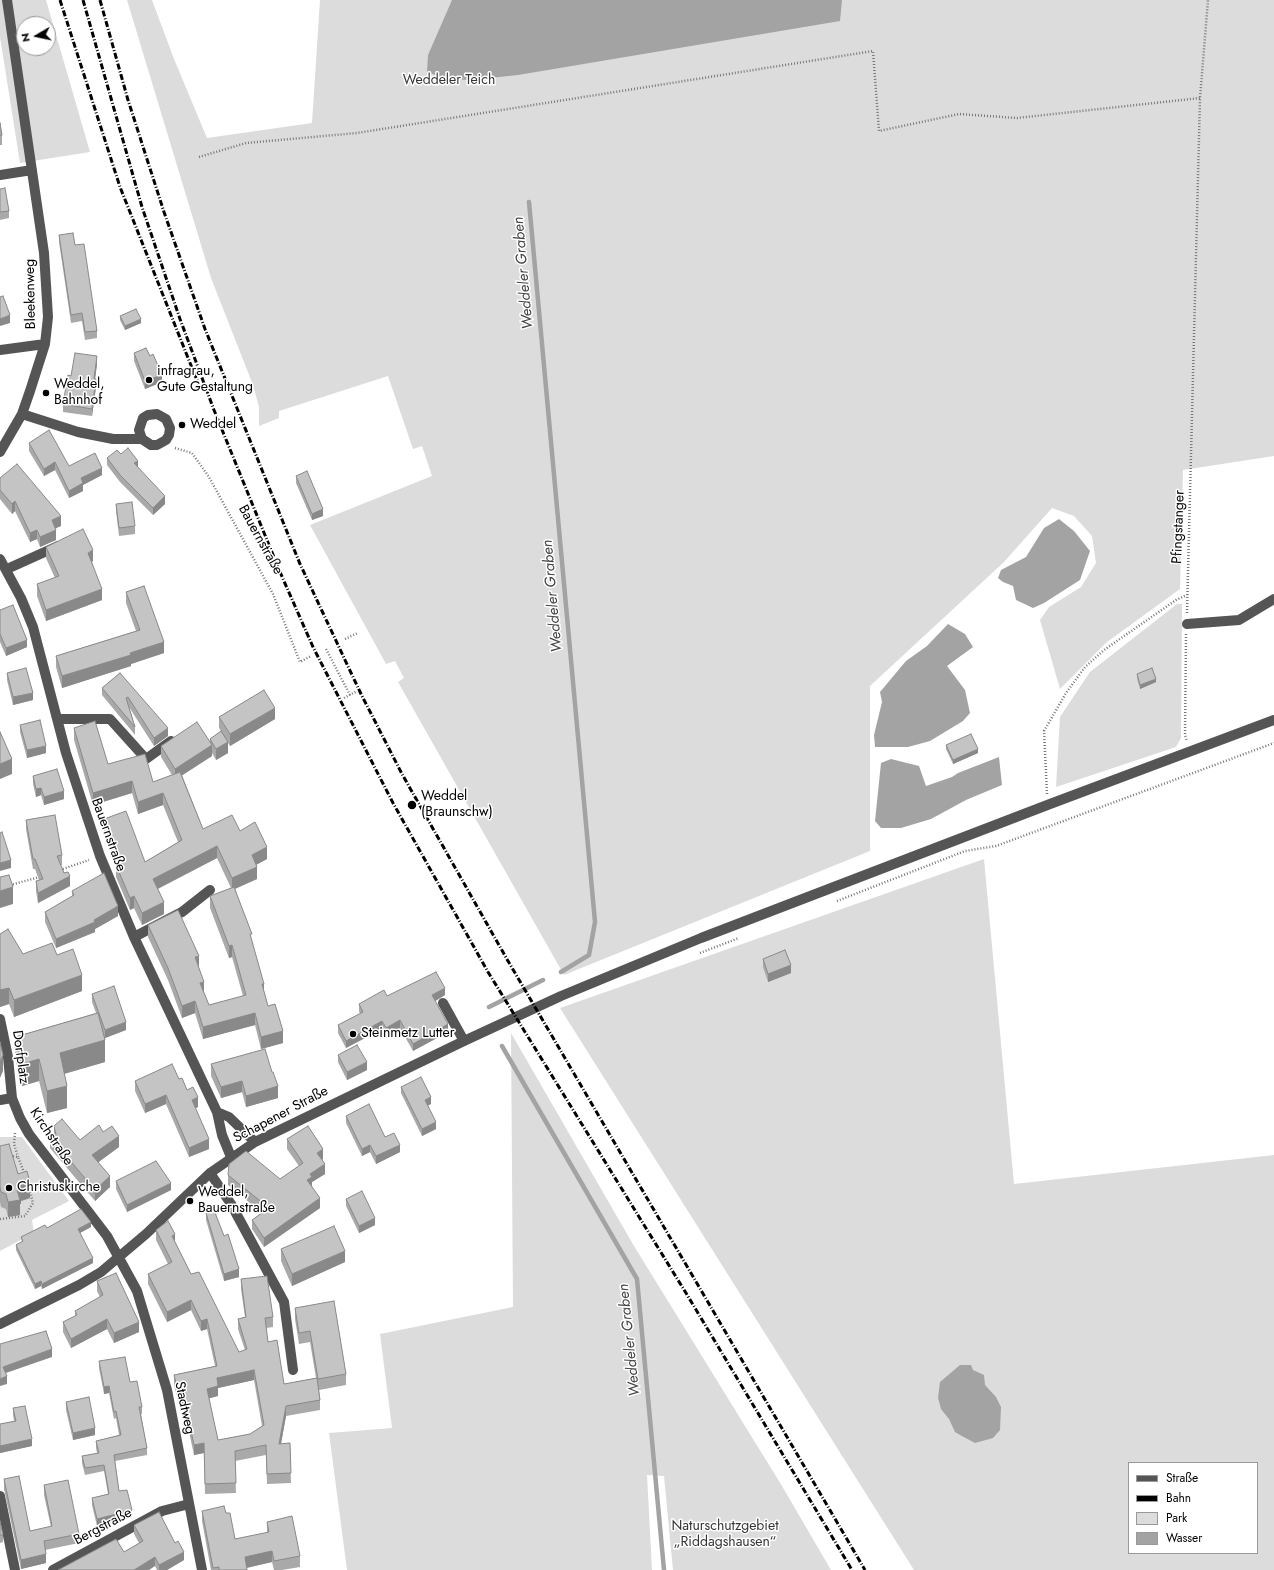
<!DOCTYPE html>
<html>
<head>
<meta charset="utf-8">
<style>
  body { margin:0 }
  #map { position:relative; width:1274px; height:1570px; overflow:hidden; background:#fff; font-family:Jost,sans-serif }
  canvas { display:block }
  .legend { position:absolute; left:1128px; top:1462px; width:130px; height:92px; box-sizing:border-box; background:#fff; border:1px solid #999; margin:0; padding:5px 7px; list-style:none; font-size:12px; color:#000 }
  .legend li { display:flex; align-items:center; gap:8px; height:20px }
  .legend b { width:20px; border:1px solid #999 }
  .north { position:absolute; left:16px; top:16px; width:40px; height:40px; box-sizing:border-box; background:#fff; border:1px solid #999; border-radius:50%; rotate:261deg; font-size:11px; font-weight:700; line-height:16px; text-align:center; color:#000 }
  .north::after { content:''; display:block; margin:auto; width:14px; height:18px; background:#000; clip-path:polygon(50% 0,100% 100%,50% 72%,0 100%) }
</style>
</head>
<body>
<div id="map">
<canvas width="1274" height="1570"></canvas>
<ul class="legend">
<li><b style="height:5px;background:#555"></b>Straße</li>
<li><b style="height:5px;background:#000"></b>Bahn</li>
<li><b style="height:11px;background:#dcdcdc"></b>Park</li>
<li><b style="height:11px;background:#a3a3a3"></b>Wasser</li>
</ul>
<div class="north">N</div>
</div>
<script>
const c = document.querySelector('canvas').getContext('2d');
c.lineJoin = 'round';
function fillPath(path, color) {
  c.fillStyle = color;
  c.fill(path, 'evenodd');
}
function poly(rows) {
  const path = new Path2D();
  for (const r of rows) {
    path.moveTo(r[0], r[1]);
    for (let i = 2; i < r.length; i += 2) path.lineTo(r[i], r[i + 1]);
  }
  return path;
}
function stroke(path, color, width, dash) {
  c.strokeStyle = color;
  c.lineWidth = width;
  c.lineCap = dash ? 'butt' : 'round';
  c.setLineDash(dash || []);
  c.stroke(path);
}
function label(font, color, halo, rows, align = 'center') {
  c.font = font + ' Jost,sans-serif';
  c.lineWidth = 3;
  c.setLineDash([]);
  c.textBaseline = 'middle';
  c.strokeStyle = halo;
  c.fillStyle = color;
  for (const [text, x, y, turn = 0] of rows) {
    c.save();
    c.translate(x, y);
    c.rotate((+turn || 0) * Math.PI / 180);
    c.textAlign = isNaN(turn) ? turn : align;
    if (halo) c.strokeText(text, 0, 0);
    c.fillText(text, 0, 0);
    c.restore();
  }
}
fillPath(poly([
  [0,0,46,0,90,152,20,163,0,37],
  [24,24,48,24,48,48,24,48],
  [127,0,152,0,174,59,207,138,312,123,320,0,1274,0,1274,456,1183,470,1180,589,1107,642,1060,689,1040,620,1049,607,1081,587,1096,563,1092,536,1074,516,1052,508,1004,562,870,686,870,851,564,975,398,682,404,678,395,661,386,664,310,525,432,476,422,446,413,449,388,376,279,411,279,418,259,426,259,407,253,385,211,278],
  [1177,604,1182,604,1181,738,1176,747,1056,787,1060,717,1090,672],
  [984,859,1014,1184,1274,1155,1274,1570,914,1570,560,1008],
  [1129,1463,1257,1463,1257,1553,1129,1553],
  [511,1033,634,1246,782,1486,831,1570,673,1570,664,1476,647,1475,652,1570,347,1570,329,1433,392,1428,380,1334,513,1307],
  [0,1137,22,1137,69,1201,32,1220,34,1233,0,1251]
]), '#dcdcdc');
fillPath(poly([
  [452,0,842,0,840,21,518,75,470,80,446,79,427,72,428,55],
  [1059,519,1074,531,1090,551,1080,580,1044,603,1033,608,1016,600,1013,586,1003,582,998,578,1001,570,1026,557,1044,528],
  [948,624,965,634,973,647,947,666,965,690,970,713,963,721,930,741,908,747,875,747,874,735,882,702,880,692,906,661,927,646],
  [999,757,1002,785,966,800,931,819,901,828,881,828,875,821,881,763,891,759,919,766,926,786,952,777,958,773],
  [960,1365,971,1365,973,1370,984,1375,985,1385,996,1397,1001,1407,1000,1430,993,1438,975,1443,960,1435,955,1432,949,1419,941,1409,938,1398,940,1382]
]), '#a3a3a3');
stroke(poly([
  [529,202,595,922,589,955,561,972],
  [489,1007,543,980],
  [502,1046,637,1279,664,1570]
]), '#a3a3a3', 4.5);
stroke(poly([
  [199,157,246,143,357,133,873,51,879,131,959,114,1017,118,1200,98],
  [175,448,192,453,209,477,273,594,300,662,311,656],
  [1187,613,1200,98,1208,0],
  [1186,634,1185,735,1187,741],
  [345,639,358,633],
  [326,649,350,695],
  [344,698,357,691],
  [1047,794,1044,731,1066,693,1085,667,1104,650,1176,600,1187,595],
  [60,870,89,860],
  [10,885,40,877],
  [837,901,965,851,996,846,1274,743],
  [700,953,739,938],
  [15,1133,14,1144,18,1157],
  [10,1156,18,1157,25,1175],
  [0,1219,25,1216,33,1203,30,1191]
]), '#777', 2.5, [1, 2]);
stroke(poly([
  [0,175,32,170],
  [0,350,45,344],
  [22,414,78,432,113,439,142,439,151,445,157,445,166,440,169,435,170,428,166,419,157,414,148,415,143,418,139,430,142,439],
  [0,452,22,414,30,391,45,344,48,317,44,253,7,0],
  [0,559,21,598,33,627,66,753,100,856,134,937,217,1112,222,1135,231,1157],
  [7,569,58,546],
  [1187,624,1239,620,1274,599],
  [58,719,110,719,146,759,171,741],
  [134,937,182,912,210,890],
  [443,1003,464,1041],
  [0,1019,8,1057,12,1098,20,1118,29,1134,107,1236,137,1291,167,1390,202,1570],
  [0,1100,12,1098],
  [217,1112,229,1117,255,1142],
  [210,1173,231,1204,284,1302,293,1370],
  [0,1324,79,1285,101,1272,146,1234,210,1173,255,1142,464,1041,561,996,701,938,1050,804,1274,720],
  [0,1496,15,1570],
  [53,1570,162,1511,189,1504]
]), '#555', 10);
stroke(poly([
  [60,0,120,187,200,388],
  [83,0,142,207,180,319,214,410,280,572,313,647,393,803,488,972,686,1293,852,1570],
  [100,0,128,100,164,212,205,329,300,564,361,694,402,774,508,961,865,1570]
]), '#000', 3, [6, 2, 1, 2]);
fillPath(poly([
  [0,123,2,135,2,145,0,145],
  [0,189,9,211,9,218,0,220],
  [59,235,97,331,97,338,85,340,82,321,71,323,59,242],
  [120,316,141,323,125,330,120,320],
  [134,353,150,356,162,382,145,389,134,361],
  [97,364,95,379,96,387,92,416,63,412,63,404,71,376],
  [29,443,69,466,102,475,83,485,83,491,69,498,55,470,44,476,29,451],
  [121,454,138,467,165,504,153,515,120,482,107,465,107,458],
  [296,476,323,516,312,520,296,483],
  [0,478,61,526,55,528,56,540,40,547,37,539,30,542,15,511,12,514,0,499],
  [116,504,135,526,135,534,119,536,116,511],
  [46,547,93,561,92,562,102,600,46,621,37,596,37,584,55,578,46,558],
  [126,592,164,653,131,664,131,666,62,688,56,667,56,656,136,631,126,603],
  [0,610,27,647,6,656,0,642],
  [7,673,33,700,13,705,7,680],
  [120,673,168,736,154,746,129,707,135,727,135,735,102,695,102,688],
  [1137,674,1156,682,1140,689,1137,678],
  [219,717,275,719,230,746,228,743,228,753,216,760,212,753,212,756,182,775,203,829,240,831,267,859,256,865,257,879,235,889,252,941,264,993,268,1006,283,1043,261,1049,255,1025,203,1039,195,1013,182,1018,168,980,148,937,148,925,199,968,204,993,209,1005,243,996,232,957,229,958,210,908,210,896,231,888,217,858,158,889,164,914,142,925,134,908,130,910,116,877,116,864,104,831,104,819,145,862,178,842,163,805,138,814,132,793,93,805,74,740,74,728,108,764,153,782,172,775,161,757,161,746,210,742,210,739,221,731,219,728],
  [20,725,46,753,27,758,20,732],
  [946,745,978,753,953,764,946,749],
  [33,776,64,799,44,805,41,795,36,797,33,784],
  [26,820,62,855,62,865,60,865,70,886,38,903,36,891,36,881,39,880,35,869,33,869,26,829],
  [72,891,118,916,95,929,95,932,56,948,45,922,45,912,72,896],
  [0,934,23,954,57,955,82,991,14,1017,9,1004,0,1007],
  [763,959,791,973,768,982,763,967],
  [92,994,126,1030,105,1038,105,1062,64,1074,67,1108,47,1113,39,1081,22,1086,15,1058,15,1037,96,1013,92,1002],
  [445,995,435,1001,448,1032,413,1051,400,1028,386,1035,382,1029,346,1048,338,1033,338,1025,360,1014,359,1011,359,1004,387,996],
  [338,1055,367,1070,347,1080,338,1062],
  [211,1064,272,1072,278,1098,246,1107,242,1092,221,1098,211,1076],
  [179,1079,198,1107,195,1108,209,1149,189,1157,166,1104,145,1113,135,1091,135,1081],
  [401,1087,431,1104,428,1105,436,1129,422,1136,401,1093],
  [346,1116,385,1137,400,1152,376,1164,370,1152,362,1156,346,1123],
  [54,1126,80,1140,103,1132,119,1147,98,1162,110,1187,95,1201,50,1148,50,1137,54,1136],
  [287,1139,323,1159,322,1160,325,1174,312,1182,312,1186,320,1208,264,1247,252,1229,252,1220,262,1213,228,1185,228,1175,280,1179,299,1166,287,1149],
  [0,1146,18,1174,30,1198,21,1201,21,1204,20,1204,20,1215,8,1217,6,1209,1,1207,0,1202],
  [116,1181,171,1190,127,1212,116,1189],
  [346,1199,375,1225,359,1233,346,1206],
  [206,1213,224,1236,239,1277,224,1281,206,1220],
  [91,1227,80,1233,93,1263,42,1289,41,1286,35,1289,16,1250,16,1245,22,1242,21,1237,47,1228],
  [156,1230,175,1242,191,1274,239,1352,245,1350,238,1329,238,1319,245,1317,241,1289,241,1279,273,1317,273,1327,266,1328,268,1342,284,1384,316,1378,310,1342,299,1344,295,1319,295,1308,346,1374,346,1385,319,1390,320,1400,320,1410,286,1416,281,1444,290,1443,291,1483,267,1484,266,1455,235,1461,236,1493,205,1494,204,1453,194,1455,183,1404,179,1405,174,1385,174,1375,215,1366,207,1329,201,1331,191,1310,167,1322,148,1284,148,1274,168,1264,156,1240],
  [254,1380,262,1426,250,1434,218,1440,209,1398,218,1396,218,1388],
  [281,1249,345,1262,292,1286,281,1261],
  [97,1281,139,1332,114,1343,107,1329,71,1348,63,1332,63,1322,75,1316,75,1311,100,1297,97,1291],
  [99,1361,130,1382,142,1407,142,1414,141,1414,147,1448,147,1455,115,1461,119,1491,132,1517,97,1526,92,1505,92,1498,108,1494,104,1471,85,1475,82,1463,82,1456,97,1453,96,1448,96,1441,119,1435,116,1418,114,1419,109,1393,104,1394,99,1368],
  [66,1402,95,1435,73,1440,66,1410],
  [13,1408,32,1446,0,1453,0,1424,14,1421,13,1415],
  [4,1479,30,1531,51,1527,44,1495,44,1485,79,1534,79,1543,45,1550,46,1563,21,1569,4,1489],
  [202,1511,226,1513,235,1539,267,1533,267,1522,300,1556,300,1567,282,1570,274,1570,272,1562,247,1568,247,1570,211,1570,202,1521],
  [0,1521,3,1535,3,1542,0,1543],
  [134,1525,184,1560,167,1570,157,1570,155,1566,124,1552,139,1543,134,1534]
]), '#a9a9a9');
fillPath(poly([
  [10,315,10,323,0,326,0,319],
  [141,319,141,323,125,330,125,326],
  [97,356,97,364,94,387,94,379],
  [162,375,162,382,145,389,145,381],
  [96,379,96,387,92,416,92,409],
  [138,461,138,468,134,463],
  [55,462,55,470,44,476,44,469],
  [102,468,102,475,83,485,83,491,69,498,69,491,81,478],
  [165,496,165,504,153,515,153,508],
  [15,501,15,511,12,514,12,504],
  [323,509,323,516,312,520,312,514],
  [61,516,61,526,52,530,52,520],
  [37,530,37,539,30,542,30,533],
  [56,530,56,540,40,547,40,537],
  [93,550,93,561,88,564,88,553],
  [102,589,102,600,46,621,46,610],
  [27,640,27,647,6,656,6,648],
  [164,642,164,653,131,664,131,666,62,688,62,676],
  [1156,679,1156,682,1140,689,1140,685],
  [33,693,33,700,13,705,13,697],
  [275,708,275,719,230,746,230,734],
  [168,728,168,736,154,746,154,738],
  [228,742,228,753,216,760,216,749],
  [212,745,212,756,175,780,175,769],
  [46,746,46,753,27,758,27,750],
  [978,749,978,753,953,764,953,760],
  [12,759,12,774,0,779,0,764],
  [132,781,132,793,93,805,93,793],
  [41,788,41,795,36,797,36,789],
  [64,791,64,799,44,805,44,797],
  [163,793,163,805,138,814,138,802],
  [217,846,217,858,153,891,153,879],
  [267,847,267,859,252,867,252,855],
  [11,860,11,868,0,871,0,863],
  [257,867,257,879,232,890,232,878],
  [70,876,70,886,38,903,38,893],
  [13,887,13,904,0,908,0,891],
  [134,896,134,908,130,910,130,898],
  [164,902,164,914,142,925,142,913],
  [118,906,118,916,95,929,95,932,56,948,56,939,94,920],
  [232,945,232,957,229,958,229,946],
  [199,956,199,968,195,957],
  [791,965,791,973,768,982,768,974],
  [82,975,82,991,14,1017,14,1000],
  [204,982,204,994,200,983],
  [262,984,264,984,264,996],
  [9,988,9,1004,0,1007,0,990],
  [445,988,445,995,432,1003,432,995],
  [195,1001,195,1013,182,1018,182,1006],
  [255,1013,255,1025,203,1039,203,1027],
  [400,1020,400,1028,386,1035,386,1028],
  [382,1021,382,1029,346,1048,346,1041],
  [126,1022,126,1030,105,1038,105,1030],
  [448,1024,448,1032,413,1051,413,1044],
  [283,1031,283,1043,261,1049,261,1037],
  [105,1040,105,1062,60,1075,60,1053],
  [3,1055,3,1071,0,1078,0,1062],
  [39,1059,39,1081,22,1086,22,1064],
  [367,1062,367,1070,347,1080,347,1072],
  [242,1081,242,1092,221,1098,221,1087],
  [67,1086,67,1108,47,1113,47,1091],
  [278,1086,278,1098,246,1107,246,1096],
  [166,1095,166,1104,145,1113,145,1104],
  [198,1097,198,1107,192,1110,192,1100],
  [431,1097,431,1104,425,1107,425,1100],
  [436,1122,436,1129,422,1136,422,1129],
  [119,1136,119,1147,92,1167,92,1155],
  [209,1139,209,1149,189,1157,189,1148],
  [370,1145,370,1152,362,1156,362,1149],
  [400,1145,400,1152,376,1164,376,1156],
  [323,1149,323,1159,317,1163,317,1153],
  [325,1164,325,1174,312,1182,312,1186,307,1180,310,1174],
  [110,1176,110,1187,95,1201,95,1190],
  [30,1183,30,1198,21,1201,21,1204,20,1204,20,1215,8,1217,8,1202,20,1186],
  [171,1183,171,1190,127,1212,127,1205],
  [320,1198,320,1208,264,1247,264,1238],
  [375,1218,375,1225,359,1233,359,1226],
  [91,1222,91,1227,78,1234,78,1229],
  [175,1234,175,1244,172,1236],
  [345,1251,345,1262,292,1286,292,1274],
  [93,1258,93,1263,42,1289,42,1284],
  [239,1269,239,1277,224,1281,224,1274],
  [41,1281,41,1286,35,1289,35,1284],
  [191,1300,191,1310,167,1322,167,1312],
  [107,1319,107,1329,71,1348,71,1339],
  [207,1319,207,1329,201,1331,201,1321],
  [139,1322,139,1332,114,1343,114,1333],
  [52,1349,52,1357,3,1374,3,1367],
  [254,1370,254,1380,218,1388,218,1396,207,1399,207,1389,217,1378],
  [7,1376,7,1384,0,1386,0,1379],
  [109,1386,109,1393,104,1394,104,1387],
  [183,1394,183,1404,179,1405,179,1395],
  [286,1406,286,1416,279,1454,279,1444],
  [95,1428,95,1435,73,1440,73,1433],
  [32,1439,32,1446,0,1453,0,1446],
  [204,1443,204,1453,194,1455,194,1445],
  [132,1510,132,1517,97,1526,97,1519],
  [272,1551,272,1562,245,1568,245,1557],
  [184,1552,184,1560,167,1570,159,1570,159,1565],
  [46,1554,46,1563,21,1569,21,1560],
  [155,1557,155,1566,149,1570,134,1570]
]), '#898989');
const building = poly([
  [0,123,2,135,0,136,0,123],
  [5,188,9,211,0,212,0,189,5,188],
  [73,233,75,245,84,244,97,331,85,332,82,313,71,315,59,235,73,233],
  [3,296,10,315,0,319,0,297,3,296],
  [136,309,141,319,125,326,120,316,136,309],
  [146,348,150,356,153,354,162,375,145,381,134,353,146,348],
  [75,353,97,356,94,379,96,379,92,409,63,404,68,375,71,376,75,353],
  [49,430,69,466,95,453,102,468,81,478,83,483,69,491,55,462,44,469,29,443,49,430],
  [128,448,138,461,134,463,165,496,153,508,120,475,107,458,117,450,121,454,128,448],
  [17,464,61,516,52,520,56,530,40,537,37,530,30,533,15,501,12,504,0,490,0,478,17,464],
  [307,471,323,509,312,514,296,476,307,471],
  [132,502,135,526,119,528,116,504,132,502],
  [83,529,93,550,88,553,102,589,46,610,37,584,59,576,46,547,83,529],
  [144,586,164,642,130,653,131,655,62,676,56,656,140,630,126,592,144,586],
  [13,605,27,640,6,648,0,634,0,610,13,605],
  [26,668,33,693,13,697,7,673,26,668],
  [1152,668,1156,679,1140,685,1137,674,1152,668],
  [120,673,168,728,154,738,128,697,126,698,135,727,102,688,120,673],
  [264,690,275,708,230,734,219,717,264,690],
  [40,720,46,746,27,750,20,725,40,720],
  [95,721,108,764,145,754,153,782,180,772,203,829,232,815,240,831,255,822,267,847,252,855,257,867,232,878,217,846,153,879,164,902,142,913,134,896,130,898,116,865,120,862,104,819,126,811,145,862,182,840,163,793,138,802,132,781,93,793,74,728,95,721],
  [197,722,212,745,175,769,161,746,197,722],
  [221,731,228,742,216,749,210,739,221,731],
  [0,732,12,759,0,764,0,732],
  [971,734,978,749,953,760,946,745,971,734],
  [57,769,64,791,44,797,41,788,36,789,33,776,57,769],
  [55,815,62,855,57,856,64,873,68,872,70,876,38,893,36,881,43,879,35,859,33,859,26,820,55,815],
  [2,832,11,860,0,863,0,833,2,832],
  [104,873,118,906,94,920,95,922,56,939,45,912,74,895,72,891,104,873],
  [9,875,13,887,0,891,0,877,9,875],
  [234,887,252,934,250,934,264,984,262,984,268,1006,275,1004,283,1031,261,1037,255,1013,203,1027,195,1001,182,1006,168,968,148,925,178,910,199,956,195,957,204,982,200,983,209,1005,246,995,232,945,229,946,210,896,234,887],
  [8,929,23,954,52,943,57,955,73,949,82,975,14,1000,9,988,0,990,0,934,8,929],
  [785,950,791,965,768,974,763,959,785,950],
  [436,972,445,988,432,995,448,1024,413,1044,400,1020,386,1028,382,1021,346,1041,338,1025,363,1012,359,1004,384,990,387,996,436,972],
  [114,986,126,1022,105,1030,92,994,114,986],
  [98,1013,105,1040,60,1053,67,1086,47,1091,39,1059,22,1064,15,1037,98,1013],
  [0,1042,3,1055,0,1062,0,1042],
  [357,1045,367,1062,347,1072,338,1055,357,1045],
  [265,1049,272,1072,273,1072,278,1086,246,1096,242,1081,221,1087,211,1064,265,1049],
  [172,1064,179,1079,182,1078,187,1090,193,1087,198,1097,192,1100,209,1139,189,1148,166,1095,145,1104,135,1081,172,1064],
  [421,1077,431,1097,425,1100,436,1122,422,1129,401,1087,421,1077],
  [369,1104,385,1137,394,1133,400,1145,376,1156,370,1145,362,1149,346,1116,369,1104],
  [62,1119,80,1140,99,1125,103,1132,112,1126,119,1136,92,1155,110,1176,95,1190,50,1137,56,1135,54,1126,62,1119],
  [308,1126,323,1149,317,1153,325,1164,310,1174,312,1177,307,1180,320,1198,264,1238,252,1220,269,1208,228,1175,229,1164,246,1151,280,1179,303,1163,287,1139,308,1126],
  [9,1144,18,1174,27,1171,30,1183,20,1186,21,1189,17,1190,20,1200,8,1202,6,1194,1,1192,0,1187,0,1146,9,1144],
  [156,1161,171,1183,127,1205,116,1181,156,1161],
  [362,1191,375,1218,359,1226,346,1199,362,1191],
  [81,1209,91,1222,78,1229,93,1258,42,1284,41,1281,35,1284,16,1245,23,1241,21,1237,45,1225,47,1228,81,1209],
  [214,1210,224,1236,228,1234,239,1269,224,1274,206,1213,214,1210],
  [168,1221,175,1234,172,1236,191,1274,199,1272,239,1352,247,1349,238,1319,246,1317,241,1279,267,1276,273,1317,265,1318,268,1342,277,1340,284,1384,317,1378,320,1400,286,1406,279,1444,290,1443,291,1473,267,1474,266,1445,235,1451,236,1483,205,1484,204,1443,194,1445,183,1394,179,1395,174,1375,217,1366,207,1319,201,1321,191,1300,167,1312,148,1274,172,1262,156,1230,168,1221],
  [254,1370,264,1425,250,1434,218,1440,207,1389,218,1386,217,1378,254,1370],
  [334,1226,345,1251,292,1274,281,1249,334,1226],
  [116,1273,139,1322,114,1333,107,1319,71,1339,63,1322,77,1315,75,1311,103,1295,97,1281,116,1273],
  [334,1301,346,1374,318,1379,310,1331,299,1333,295,1308,334,1301],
  [46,1331,52,1349,3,1367,7,1376,0,1379,0,1344,46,1331],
  [125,1357,130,1382,137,1381,142,1407,139,1407,147,1448,114,1455,119,1491,127,1490,132,1510,97,1519,92,1498,109,1494,104,1465,85,1468,82,1456,99,1453,96,1441,121,1435,116,1411,114,1412,109,1386,104,1387,99,1361,125,1357],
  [89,1397,95,1428,73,1433,66,1402,89,1397],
  [25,1406,32,1439,0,1446,0,1424,16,1421,13,1408,25,1406],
  [19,1476,30,1531,52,1526,44,1485,68,1480,79,1534,44,1541,46,1554,21,1560,4,1479,19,1476],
  [224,1506,226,1513,230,1513,235,1539,269,1532,267,1522,292,1516,300,1556,274,1561,272,1551,245,1557,247,1570,219,1570,219,1567,213,1568,202,1511,224,1506],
  [159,1512,175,1543,178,1541,184,1552,159,1565,155,1557,134,1570,58,1570,116,1539,124,1552,143,1541,134,1525,159,1512],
  [0,1521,3,1535,0,1535,0,1521]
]);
fillPath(building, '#c4c4c4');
stroke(building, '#898989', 1);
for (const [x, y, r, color] of [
  [149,380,4,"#000"],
  [46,393,4,"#000"],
  [182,425,4,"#000"],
  [412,805,5,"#000"],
  [353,1034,4,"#000"],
  [9,1188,4,"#000"],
  [190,1201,4,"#000"]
]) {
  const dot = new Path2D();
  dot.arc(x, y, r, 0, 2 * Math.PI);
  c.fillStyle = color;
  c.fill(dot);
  stroke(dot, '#fff', 1.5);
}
label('14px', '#333', '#fff', [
  ["Weddeler Teich",449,81],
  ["Naturschutzgebiet",725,1527],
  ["„Riddagshausen“",725,1543]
]);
label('14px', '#000', '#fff', [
  ["Bleekenweg",31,294,-91],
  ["Pfingstanger",1179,527,-88],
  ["Bauernstraße",260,540,61],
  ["Bauernstraße",108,835,70],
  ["Dorfplatz",20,1057,82],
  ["Schapener Straße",281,1115,-28],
  ["Kirchstraße",51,1137,56],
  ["Stadtweg",184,1408,78],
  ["Bergstraße",103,1527,-28]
]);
label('14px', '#000', '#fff', [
  ["infragrau,",157,372],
  ["Gute Gestaltung",157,388],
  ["Weddel,",54,385],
  ["Bahnhof",54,401],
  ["Weddel",190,425],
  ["Weddel",421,797],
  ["(Braunschw)",421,813],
  ["Steinmetz Lutter",361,1034],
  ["Christuskirche",17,1188],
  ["Weddel,",198,1193],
  ["Bauernstraße",198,1209]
], 'left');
label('italic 15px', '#444', '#fff', [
  ["Weddeler Graben",524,273,-95],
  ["Weddeler Graben",553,596,-95],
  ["Weddeler Graben",630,1340,-96]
]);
</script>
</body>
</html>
